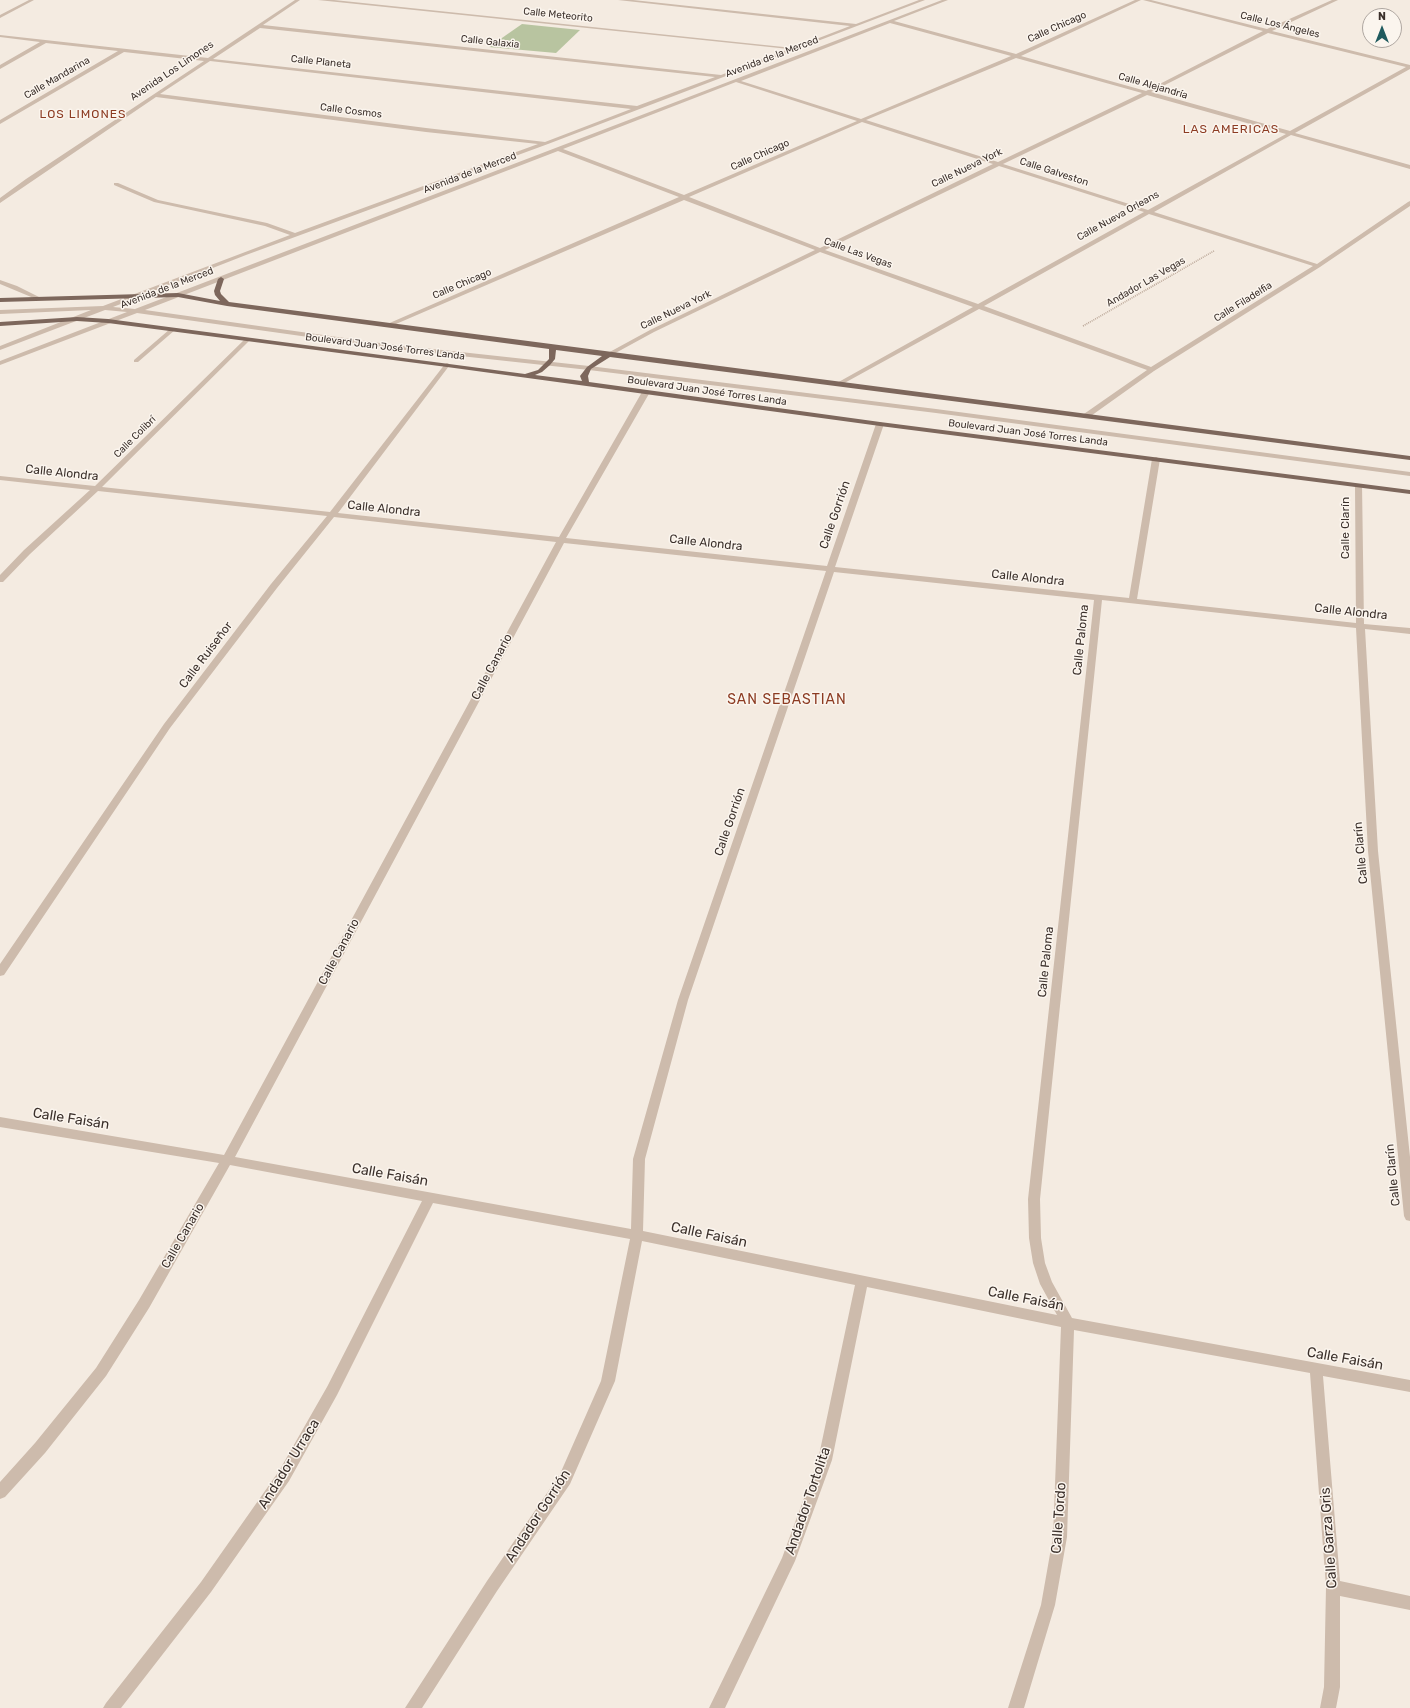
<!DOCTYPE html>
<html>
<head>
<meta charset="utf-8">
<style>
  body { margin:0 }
  #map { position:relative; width:1410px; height:1708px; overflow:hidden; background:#f4ebe1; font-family:Rubik,sans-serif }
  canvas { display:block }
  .north { position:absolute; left:1362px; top:8px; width:40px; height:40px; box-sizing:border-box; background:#fbf5ee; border:1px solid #aea6a0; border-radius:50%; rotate:0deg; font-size:11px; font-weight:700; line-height:16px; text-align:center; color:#3b302b }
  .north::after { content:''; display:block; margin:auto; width:14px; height:18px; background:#1f5a5e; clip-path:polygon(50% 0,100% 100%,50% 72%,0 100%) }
</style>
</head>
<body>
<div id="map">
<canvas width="1410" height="1708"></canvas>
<div class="north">N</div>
</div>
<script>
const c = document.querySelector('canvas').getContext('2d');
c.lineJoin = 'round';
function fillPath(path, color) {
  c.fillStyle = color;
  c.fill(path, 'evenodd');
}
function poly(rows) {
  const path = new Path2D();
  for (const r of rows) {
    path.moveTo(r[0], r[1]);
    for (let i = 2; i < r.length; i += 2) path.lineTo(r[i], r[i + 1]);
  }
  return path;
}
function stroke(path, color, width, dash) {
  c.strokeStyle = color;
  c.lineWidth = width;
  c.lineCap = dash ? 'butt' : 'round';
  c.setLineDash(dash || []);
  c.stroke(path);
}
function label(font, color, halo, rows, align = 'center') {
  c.font = font + ' Rubik,sans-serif';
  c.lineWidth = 3;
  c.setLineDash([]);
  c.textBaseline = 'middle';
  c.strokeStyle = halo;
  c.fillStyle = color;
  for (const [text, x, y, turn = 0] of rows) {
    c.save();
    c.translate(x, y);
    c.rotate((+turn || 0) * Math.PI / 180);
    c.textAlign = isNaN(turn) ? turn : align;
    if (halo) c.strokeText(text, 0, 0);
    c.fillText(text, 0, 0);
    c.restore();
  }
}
fillPath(poly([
  [522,24,580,30,556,53,489,47]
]), '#b8c4a0');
stroke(poly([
  [1083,326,1214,251]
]), '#b9a596', 1.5, [1, 1]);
fillPath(poly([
  [29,0,34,0,0,18,0,15,29,0],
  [295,0,300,0,263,25,721,75,789,49,318,0,334,0,793,48,850,26,618,0,633,0,856,24,919,0,925,0,548,144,246,255,113,307,135,309,942,0,948,0,894,21,1016,54,1135,0,1141,0,1021,56,1146,91,1263,31,1143,0,1151,0,1267,29,1332,0,1338,0,1272,31,1410,65,1410,69,1295,133,1410,165,1410,169,1291,135,1154,212,1317,264,1408,202,1410,201,1410,206,1320,267,1154,371,1088,418,1085,418,1081,416,1147,370,979,309,839,386,835,386,835,384,973,307,820,252,654,332,610,356,606,356,606,354,650,330,815,250,684,200,389,327,385,327,385,325,679,197,558,151,145,310,387,344,589,366,936,409,1410,472,1410,476,936,413,589,370,387,348,137,313,0,365,0,361,127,312,105,310,0,350,0,346,91,310,0,314,0,310,103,306,290,235,265,226,154,202,114,185,114,183,118,183,158,200,267,223,295,233,538,144,426,132,156,97,0,203,0,198,26,179,204,61,124,52,0,124,0,120,118,51,46,43,0,69,0,65,40,42,0,37,0,35,208,58,295,0],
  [890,23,1011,56,861,119,741,81,890,23],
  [260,28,715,77,637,106,213,59,260,28],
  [1268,33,1406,67,1290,131,1151,92,1268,33],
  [1016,58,1142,93,998,162,866,120,1016,58],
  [210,61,631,109,545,142,426,128,160,94,210,61],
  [736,82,857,121,684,195,563,149,736,82],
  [1147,95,1286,134,1148,210,1003,164,1147,95],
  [862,122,993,164,820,248,689,197,862,122],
  [999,166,1144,212,978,304,825,250,999,166],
  [1149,214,1313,266,1151,367,984,306,1149,214],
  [0,280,17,286,41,298,36,299,0,284,0,280],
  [170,329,175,330,138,362,134,362,134,360,170,329],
  [247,338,250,340,249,341,102,487,330,512,445,364,447,363,449,364,449,366,338,513,559,537,642,392,646,390,650,392,566,538,827,566,876,424,880,422,884,424,835,567,1129,598,1152,459,1156,457,1160,459,1137,599,1356,623,1355,486,1356,484,1362,484,1364,624,1410,628,1410,634,1365,629,1378,851,1410,1157,1410,1221,1406,1220,1404,1216,1368,851,1356,628,1102,600,1040,1199,1041,1238,1045,1263,1052,1282,1072,1318,1410,1380,1410,1392,1323,1376,1340,1581,1410,1596,1410,1610,1340,1596,1340,1687,1336,1708,1320,1708,1324,1687,1326,1587,1310,1373,1074,1330,1067,1537,1055,1605,1024,1708,1008,1708,1041,1605,1053,1537,1061,1327,867,1287,832,1460,795,1561,725,1708,709,1708,782,1558,818,1460,855,1285,642,1241,615,1381,570,1484,497,1591,422,1708,405,1708,487,1581,560,1474,601,1381,630,1239,433,1203,337,1395,289,1481,211,1592,121,1708,103,1708,106,1703,201,1582,279,1471,327,1387,422,1201,230,1165,149,1308,106,1376,45,1453,5,1497,0,1499,0,1482,35,1443,96,1368,139,1300,219,1163,0,1127,0,1117,224,1155,556,542,334,517,277,588,170,728,4,975,0,976,0,964,164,724,271,584,327,516,98,491,30,554,3,582,0,582,0,575,24,550,90,490,0,480,0,476,95,486,245,339,247,338],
  [564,543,826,571,678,1000,633,1159,631,1229,235,1157,564,543],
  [834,572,1094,600,1028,1199,1029,1238,1033,1263,1040,1284,1057,1315,643,1231,645,1159,688,1000,834,572]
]), '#cdbbac');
fillPath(poly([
  [221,277,224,279,220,291,221,294,229,302,1410,456,1410,460,610,357,591,369,588,376,589,382,880,422,1410,490,1410,494,880,426,447,367,108,323,77,321,0,326,0,322,77,317,108,319,525,374,538,370,549,359,549,349,227,306,178,297,0,302,0,298,178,293,220,301,215,295,214,291,218,279,221,277],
  [556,350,602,356,587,367,580,376,582,381,535,375,542,372,550,365,555,359,556,350]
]), '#7d675c');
label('10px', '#3b302b', '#fbf5ee', [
  ["Calle Meteorito",558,15,6],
  ["Calle Los Ángeles",1280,25,14],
  ["Calle Chicago",1057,27,-24],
  ["Calle Galaxia",490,42,6],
  ["Avenida de la Merced",772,57,-21],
  ["Calle Planeta",321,62,6],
  ["Avenida Los Limones",172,71,-34],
  ["Calle Mandarina",57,78,-30],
  ["Calle Alejandría",1153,86,16],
  ["Calle Cosmos",351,111,7],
  ["Calle Chicago",760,155,-24],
  ["Calle Nueva York",967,168,-26],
  ["Calle Galveston",1054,172,18],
  ["Avenida de la Merced",470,173,-21],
  ["Calle Nueva Orleans",1118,216,-29],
  ["Calle Las Vegas",858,253,20],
  ["Andador Las Vegas",1146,282,-30],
  ["Calle Chicago",462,284,-23],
  ["Avenida de la Merced",167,288,-21],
  ["Calle Filadelfia",1243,302,-32],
  ["Calle Nueva York",676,310,-26],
  ["Boulevard Juan José Torres Landa",385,347,7],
  ["Boulevard Juan José Torres Landa",707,391,8],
  ["Boulevard Juan José Torres Landa",1028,433,7],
  ["Calle Colibrí",135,437,-45]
]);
c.letterSpacing = '1px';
label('12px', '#8c3b22', '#fbf5ee', [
  ["LOS LIMONES",83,115],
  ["LAS AMERICAS",1231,130]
]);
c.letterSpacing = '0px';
label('12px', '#3b302b', '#fbf5ee', [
  ["Calle Alondra",62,473,6],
  ["Calle Alondra",384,509,6],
  ["Calle Gorrión",835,515,-71],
  ["Calle Clarín",1346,528,-90],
  ["Calle Alondra",706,543,6],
  ["Calle Alondra",1028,578,6],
  ["Calle Alondra",1351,612,6],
  ["Calle Paloma",1081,640,-84],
  ["Calle Ruiseñor",206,655,-53],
  ["Calle Canario",492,667,-62],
  ["Calle Gorrión",730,822,-71],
  ["Calle Clarín",1361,853,-95],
  ["Calle Canario",339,952,-62],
  ["Calle Paloma",1046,962,-84],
  ["Calle Clarín",1393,1175,-96],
  ["Calle Canario",183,1236,-60]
]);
c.letterSpacing = '1px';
label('14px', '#8c3b22', '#fbf5ee', [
  ["SAN SEBASTIAN",787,700]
]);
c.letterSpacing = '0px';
label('14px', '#3b302b', '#fbf5ee', [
  ["Calle Faisán",71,1119,9],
  ["Calle Faisán",390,1175,10],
  ["Calle Faisán",709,1235,12],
  ["Calle Faisán",1026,1299,11],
  ["Calle Faisán",1345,1359,10],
  ["Andador Urraca",289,1464,-58],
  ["Andador Tortolita",808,1501,-71],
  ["Andador Gorrión",538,1516,-57],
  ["Calle Tordo",1059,1518,-86],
  ["Calle Garza Gris",1329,1538,-94]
]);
</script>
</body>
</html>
